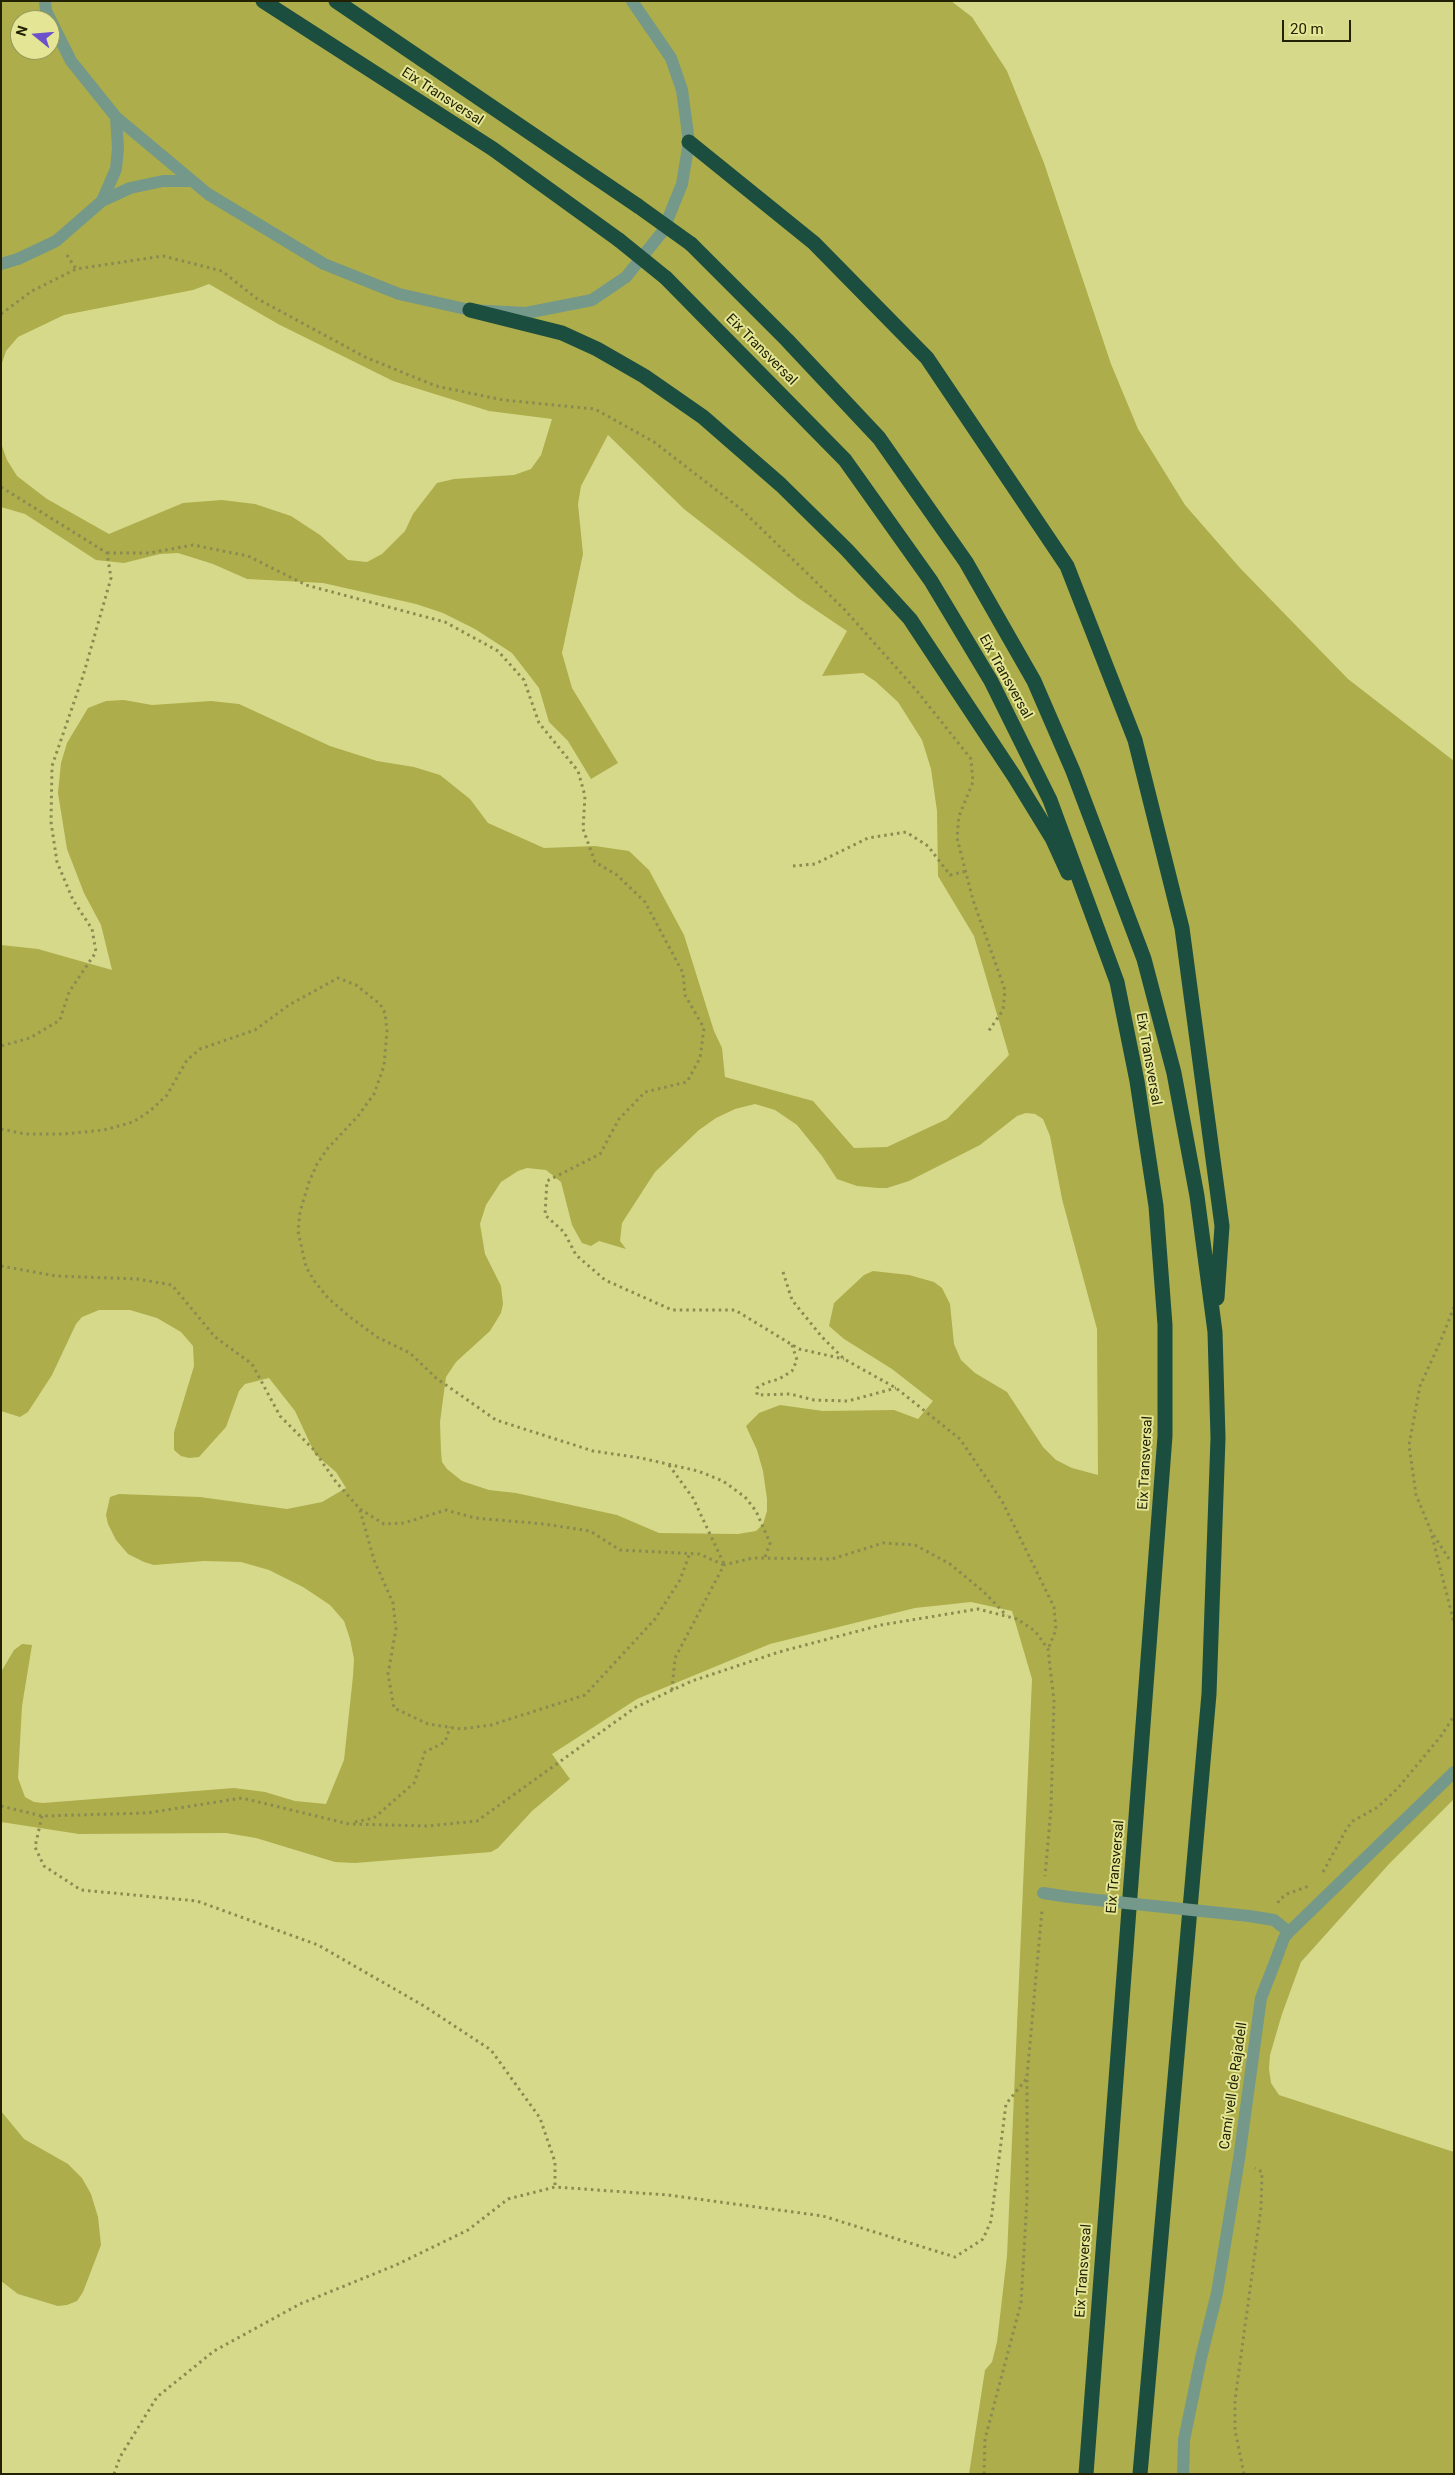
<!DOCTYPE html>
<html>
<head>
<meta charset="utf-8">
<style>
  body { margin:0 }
  #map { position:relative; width:1455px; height:2475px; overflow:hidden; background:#d7d98a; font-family:Roboto,sans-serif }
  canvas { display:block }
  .frame { position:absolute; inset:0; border:2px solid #222202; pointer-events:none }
  .north { position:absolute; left:10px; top:10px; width:50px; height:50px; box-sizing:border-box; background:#e4e696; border:1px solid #96985b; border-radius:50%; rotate:287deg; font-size:14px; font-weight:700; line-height:20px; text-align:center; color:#222202 }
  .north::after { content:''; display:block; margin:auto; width:18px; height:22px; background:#6d51cb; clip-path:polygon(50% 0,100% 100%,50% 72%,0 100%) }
  .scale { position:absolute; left:1282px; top:20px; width:69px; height:22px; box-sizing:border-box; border:2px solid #222202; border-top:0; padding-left:6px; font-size:15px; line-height:18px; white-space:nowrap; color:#222202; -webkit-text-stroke:4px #e4e696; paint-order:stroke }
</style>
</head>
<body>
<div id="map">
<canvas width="1455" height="2475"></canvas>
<div class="frame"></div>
<div class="north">N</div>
<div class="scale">20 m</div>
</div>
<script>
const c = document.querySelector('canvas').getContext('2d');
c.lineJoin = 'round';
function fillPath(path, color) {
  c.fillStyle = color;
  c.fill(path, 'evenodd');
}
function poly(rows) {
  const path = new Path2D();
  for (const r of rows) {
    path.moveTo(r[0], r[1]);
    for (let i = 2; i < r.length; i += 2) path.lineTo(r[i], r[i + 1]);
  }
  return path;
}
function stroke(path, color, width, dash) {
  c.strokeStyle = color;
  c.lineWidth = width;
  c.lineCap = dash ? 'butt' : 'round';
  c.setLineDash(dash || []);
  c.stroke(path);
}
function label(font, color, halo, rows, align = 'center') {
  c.font = font + ' Roboto,sans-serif';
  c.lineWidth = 4;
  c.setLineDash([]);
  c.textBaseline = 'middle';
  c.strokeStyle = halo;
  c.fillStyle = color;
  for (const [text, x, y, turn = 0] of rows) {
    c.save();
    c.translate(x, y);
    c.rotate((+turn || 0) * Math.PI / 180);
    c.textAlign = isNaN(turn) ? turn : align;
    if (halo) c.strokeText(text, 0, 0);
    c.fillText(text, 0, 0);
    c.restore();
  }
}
fillPath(poly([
  [1,1,951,1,972,17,1007,71,1044,163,1111,364,1138,429,1185,505,1240,568,1348,679,1454,761,1454,1799,1389,1864,1301,1962,1282,2014,1270,2055,1269,2069,1271,2083,1279,2095,1454,2152,1454,2474,969,2474,985,2370,992,2362,997,2342,1007,2256,1032,1679,1012,1611,971,1602,915,1608,770,1644,637,1699,552,1754,570,1779,532,1811,498,1848,491,1852,355,1863,335,1862,256,1838,226,1833,79,1834,1,1822,1,1672,14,1650,22,1644,32,1645,22,1706,18,1778,25,1797,34,1802,43,1803,234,1788,265,1792,295,1801,326,1804,344,1760,353,1676,354,1659,350,1639,344,1621,330,1605,303,1587,269,1570,241,1562,204,1561,154,1565,144,1562,128,1554,116,1540,108,1524,106,1515,110,1497,119,1494,200,1497,287,1509,322,1502,346,1488,336,1472,315,1454,295,1411,269,1378,245,1384,239,1391,226,1427,199,1457,189,1458,181,1456,174,1450,174,1432,194,1366,193,1346,181,1332,157,1318,130,1310,99,1310,82,1317,76,1324,52,1375,28,1412,20,1417,1,1411,1,945,38,949,112,970,101,925,84,893,67,849,58,793,61,763,67,743,88,708,106,701,124,700,152,705,211,701,239,704,330,746,377,761,414,767,440,775,470,799,488,823,544,848,595,846,629,851,649,870,684,935,714,1031,722,1048,725,1077,813,1101,854,1148,887,1147,947,1119,1009,1055,974,936,938,876,937,811,931,769,922,740,898,702,875,681,863,673,822,676,847,631,798,598,684,509,608,435,581,486,578,504,583,554,562,653,572,688,618,763,591,779,568,741,549,722,539,688,512,653,475,629,443,613,416,604,323,583,247,579,213,564,178,553,160,554,124,563,96,560,25,514,1,507,1,443,7,460,17,476,47,499,109,534,183,503,222,500,255,504,291,516,320,535,348,560,367,562,382,554,405,531,413,514,437,483,454,479,514,475,531,469,541,455,552,419,489,411,393,381,278,324,209,284,193,290,64,315,18,337,6,351,1,366],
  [20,20,50,20,50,50,20,50],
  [755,1104,775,1110,797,1125,822,1156,837,1179,857,1186,878,1188,887,1188,909,1181,980,1145,1017,1116,1026,1113,1035,1114,1043,1119,1050,1136,1062,1199,1097,1329,1098,1475,1072,1468,1056,1460,1043,1447,1007,1392,975,1373,961,1360,954,1344,950,1304,942,1288,934,1282,909,1275,873,1271,864,1275,834,1303,829,1326,844,1339,892,1369,933,1401,918,1419,894,1410,823,1411,780,1405,759,1413,746,1426,757,1450,763,1471,767,1499,767,1511,763,1524,756,1531,738,1534,659,1533,617,1515,516,1493,489,1490,462,1481,447,1469,442,1462,441,1452,440,1422,446,1377,456,1362,490,1331,501,1313,503,1304,501,1286,485,1254,480,1224,486,1205,501,1182,518,1171,527,1168,546,1170,561,1182,572,1225,582,1243,591,1246,599,1241,626,1249,620,1241,622,1223,655,1172,699,1130,716,1118,735,1109],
  [1,2111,24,2139,68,2164,82,2178,91,2194,98,2217,101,2245,83,2292,77,2301,67,2305,58,2306,18,2294,1,2281]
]), '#adad4b');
stroke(poly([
  [67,255,76,269],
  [1,314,32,291,76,269,163,256,222,271,256,298,365,357,436,386,503,400,595,409,654,442,741,509,845,610,917,691,971,759,973,782,959,816,957,838,973,900,1005,990,1003,1010,988,1032],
  [1,487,107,553,111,578,83,676,52,766,51,822,57,862,73,900,92,929,96,952,69,992,60,1020,30,1038,1,1046],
  [107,553,149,553,193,545,248,556,306,585,445,622,498,651,524,680,539,723,578,771,585,796,583,829,595,862,617,875,645,902,683,973,685,995,704,1028,700,1058,687,1082,645,1092,619,1119,600,1154,547,1181,545,1215,564,1232,576,1255,605,1280,672,1310,735,1310,799,1349,844,1359],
  [793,866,815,864,868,838,906,832,928,846,950,875,967,871],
  [1,1129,25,1134,64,1134,104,1130,133,1122,150,1111,167,1095,187,1060,200,1049,255,1030,289,1005,338,978,356,985,380,1004,385,1013,387,1031,384,1066,374,1094,358,1116,328,1148,317,1164,309,1182,300,1212,298,1231,306,1267,315,1282,328,1298,350,1317,377,1337,410,1353,436,1378,496,1420,593,1451,641,1458,698,1471,723,1481,745,1497,756,1511,770,1543,765,1557],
  [1,1266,56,1276,137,1279,172,1285,215,1337,252,1364,280,1416,313,1449,336,1482,360,1509,384,1524,404,1523,446,1510,475,1518,544,1524,590,1531,620,1550,699,1554,724,1565],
  [783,1272,792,1300,822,1337,844,1359,896,1388,960,1439,1002,1501,1054,1607,1056,1630,1048,1649],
  [792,1345,797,1360,792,1371,779,1379,765,1383,757,1388,757,1395,790,1394,814,1400,848,1401,896,1388],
  [669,1465,693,1498,724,1564],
  [360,1510,374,1560,393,1603,396,1629,388,1674,394,1708,428,1724,461,1729,491,1725,585,1695,655,1619,680,1580,690,1553],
  [1432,1536,1454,1623],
  [1449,1559,1431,1531,1416,1495,1409,1445,1420,1386,1441,1340,1454,1307],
  [672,1690,675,1658,724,1565,753,1558,832,1559,883,1543,915,1545,950,1564,984,1592,1007,1616],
  [1,1806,42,1816,147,1813,242,1798,349,1824,428,1826,477,1821,636,1707,692,1681,779,1652,881,1625,978,1609,1017,1619,1035,1631,1048,1649,1054,1701,1051,1809,1045,1876],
  [42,1816,35,1847,44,1866,81,1890,197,1901,318,1945,424,2006,491,2050,540,2118,555,2162,555,2187],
  [355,1822,374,1818,414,1783,425,1752,445,1742,450,1727],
  [1323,1872,1347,1828,1353,1821,1378,1807,1398,1788,1441,1736,1454,1716],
  [1278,1903,1279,1900,1287,1894,1309,1886],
  [114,2474,120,2457,157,2397,214,2351,300,2304,396,2265,468,2230,508,2199,555,2187,668,2195,823,2216,955,2257,983,2239,991,2221,1006,2104,1027,2078],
  [984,2474,985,2439,1021,2303,1027,2198,1027,2077,1042,1910],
  [1244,2474,1235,2430,1235,2400,1261,2208,1262,2172,1255,2168]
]), '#8a8b50', 3, [2.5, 4]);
stroke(poly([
  [1043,1893,1069,1897],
  [1249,1916,1274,1920,1289,1932],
  [1183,2474,1184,2440,1201,2358,1217,2293,1239,2159,1261,1998,1277,1957,1284,1938,1289,1932,1454,1772]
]), '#74988a', 12);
stroke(poly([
  [45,1,46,11,71,61,116,117,208,194,324,264,399,294,470,310,526,313,592,300,626,277,663,231,682,184,689,142,682,90,671,58,632,1],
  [102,201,116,169,118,148,116,117],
  [1,264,18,259,56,241,102,201,130,188,163,181,191,181]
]), '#74988a', 12);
stroke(poly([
  [263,1,493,149,619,240],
  [336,1,638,206],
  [689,142,814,243,927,358,1067,566,1135,740,1182,928,1222,1226,1217,1298],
  [691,244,787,340,879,438,966,562,1034,681,1073,771,1144,959,1174,1073,1197,1196,1215,1332,1218,1438,1209,1694,1140,2474],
  [666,278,845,460,931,581,991,681,1050,800,1117,982,1137,1081,1156,1206,1165,1325,1165,1436,1086,2474],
  [470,310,562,333,597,349,644,376,703,417,781,485,847,550,910,619,1014,776,1052,838,1068,873]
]), '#1c4e3f', 15);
stroke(poly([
  [1069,1897,1249,1916]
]), '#74988a', 12);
stroke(poly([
  [638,206,691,244],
  [619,240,666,278]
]), '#1c4e3f', 15);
label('14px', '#222202', '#e4e696', [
  ["Eix Transversal",442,97,33],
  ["Eix Transversal",761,350,45],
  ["Eix Transversal",1005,677,61],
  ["Eix Transversal",1148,1059,80],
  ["Eix Transversal",1146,1463,-87],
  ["Eix Transversal",1116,1867,-85],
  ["Camí vell de Rajadell",1234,2086,-82],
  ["Eix Transversal",1084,2271,-86]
]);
</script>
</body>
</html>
